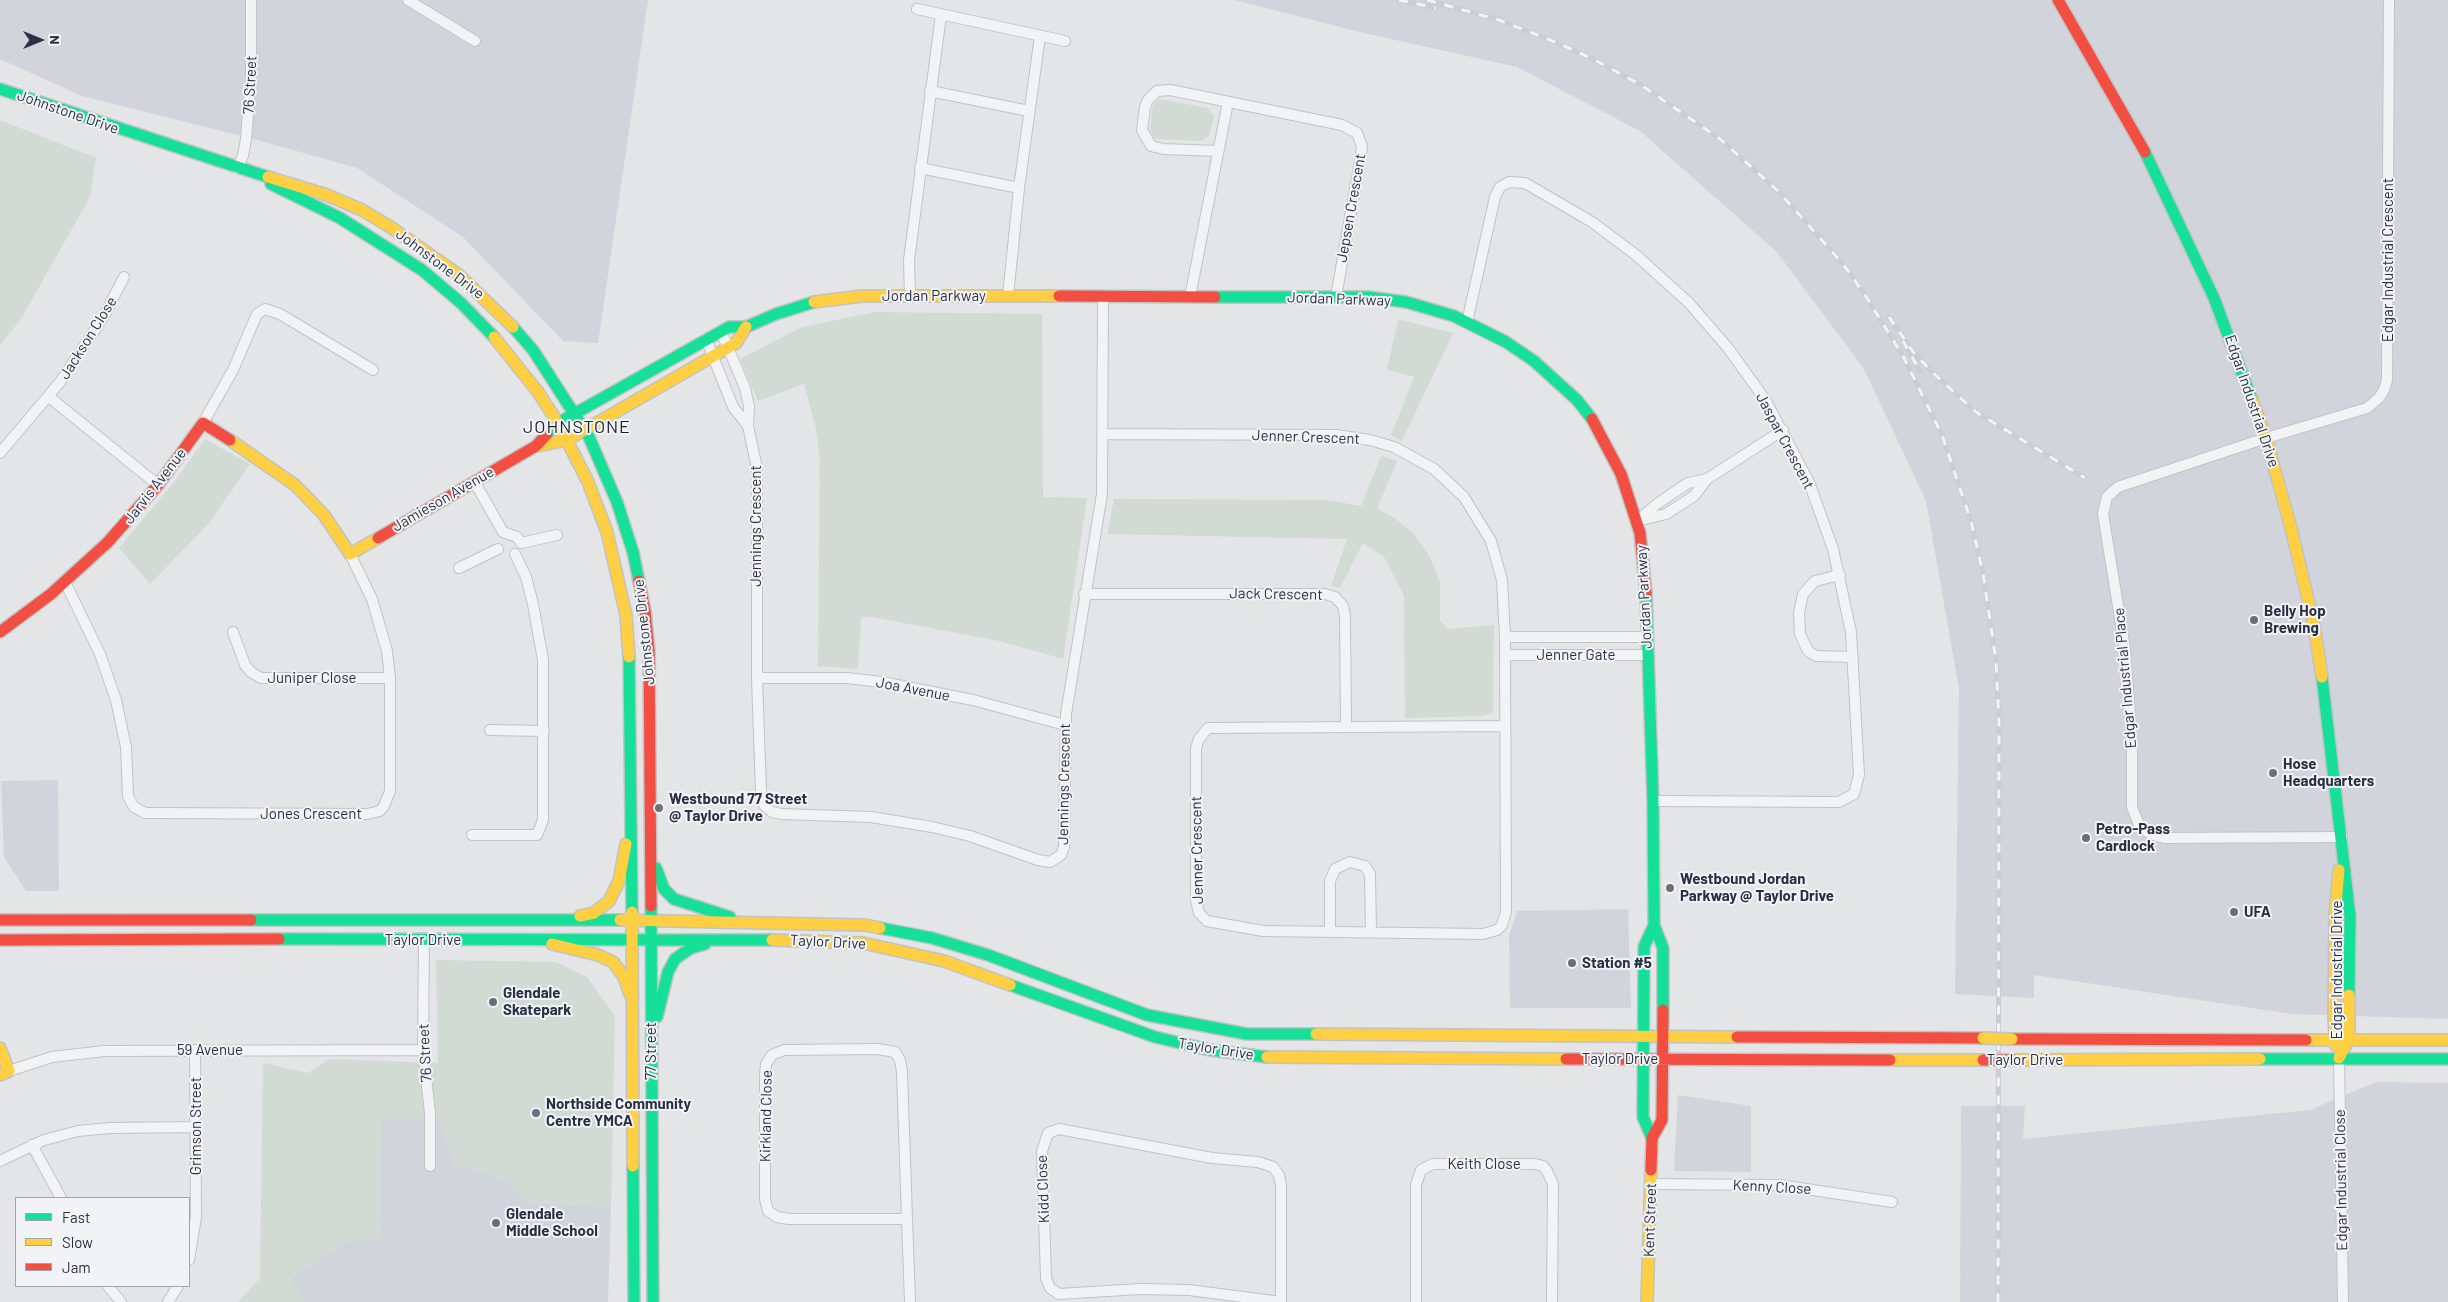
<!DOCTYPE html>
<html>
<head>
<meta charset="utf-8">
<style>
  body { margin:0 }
  #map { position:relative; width:2448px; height:1302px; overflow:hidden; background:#e3e5e7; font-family:Barlow,sans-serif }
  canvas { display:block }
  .legend { position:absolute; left:15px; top:1197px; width:175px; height:90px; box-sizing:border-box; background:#f1f3f7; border:1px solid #a1a5ae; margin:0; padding:6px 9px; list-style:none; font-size:15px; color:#2a3041 }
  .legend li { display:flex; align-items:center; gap:10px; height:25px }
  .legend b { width:25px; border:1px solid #a1a5ae }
  .north { position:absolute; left:15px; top:15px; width:50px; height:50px; -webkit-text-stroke:4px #f1f3f7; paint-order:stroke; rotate:90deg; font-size:14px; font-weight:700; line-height:20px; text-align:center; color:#2a3041 }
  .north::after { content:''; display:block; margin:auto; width:18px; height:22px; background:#2a3041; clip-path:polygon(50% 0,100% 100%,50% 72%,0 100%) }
</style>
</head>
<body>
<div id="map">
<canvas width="2448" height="1302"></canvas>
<ul class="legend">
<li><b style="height:6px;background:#16e098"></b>Fast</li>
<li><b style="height:6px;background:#ffcf43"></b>Slow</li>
<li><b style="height:6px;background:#f24e42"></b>Jam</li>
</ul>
<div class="north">N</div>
</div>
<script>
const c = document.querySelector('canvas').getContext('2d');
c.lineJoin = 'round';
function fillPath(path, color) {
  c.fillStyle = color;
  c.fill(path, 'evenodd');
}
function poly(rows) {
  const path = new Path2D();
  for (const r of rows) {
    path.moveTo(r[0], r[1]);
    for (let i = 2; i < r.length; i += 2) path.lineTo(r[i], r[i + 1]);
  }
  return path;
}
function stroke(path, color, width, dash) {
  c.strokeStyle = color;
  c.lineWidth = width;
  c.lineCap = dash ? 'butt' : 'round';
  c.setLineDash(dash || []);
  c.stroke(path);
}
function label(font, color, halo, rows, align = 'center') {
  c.font = font + ' Barlow,sans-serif';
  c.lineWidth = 4;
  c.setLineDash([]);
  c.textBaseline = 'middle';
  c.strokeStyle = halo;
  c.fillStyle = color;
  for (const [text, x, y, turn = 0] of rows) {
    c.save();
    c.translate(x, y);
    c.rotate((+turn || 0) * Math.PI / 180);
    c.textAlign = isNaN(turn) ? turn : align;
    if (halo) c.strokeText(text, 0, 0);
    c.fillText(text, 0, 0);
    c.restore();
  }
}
fillPath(poly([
  [0,0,648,0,598,343,563,341,463,237,357,168,261,141,82,96,0,59],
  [1234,0,2448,0,2448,1019,2292,1014,2034,975,2034,998,1955,994,1959,689,1926,501,1864,369,1777,252,1640,131,1517,67,1364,33],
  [58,780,59,891,26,891,4,857,1,781],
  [1628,909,1631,1008,1510,1008,1509,935,1517,911],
  [2376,1082,2448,1083,2448,1302,1960,1302,1961,1106,2025,1106,2023,1139,2310,1110],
  [1678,1095,1751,1106,1751,1172,1674,1171],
  [381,1118,440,1120,454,1164,505,1180,529,1203,611,1206,608,1302,303,1302,290,1278,351,1239,380,1239]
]), '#d1d4da');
fillPath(poly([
  [1159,99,1208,108,1214,116,1209,136,1201,141,1155,139,1150,130,1152,109,1154,104],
  [0,120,96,158,90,197,21,319,0,345],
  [875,312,1042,314,1043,497,1087,498,1063,659,999,641,872,617,861,617,858,669,818,666,820,458,816,429,804,384,758,401,740,359,802,327],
  [1398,319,1453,333,1402,441,1391,435,1414,377,1387,370],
  [205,439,250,464,209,523,150,584,119,548,174,482],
  [1381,456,1397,461,1377,509,1393,517,1413,533,1429,555,1440,582,1440,621,1448,629,1494,625,1493,712,1483,716,1405,718,1404,596,1384,557,1363,543,1340,588,1331,586,1347,539,1107,534,1114,499,1327,500,1361,506],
  [436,960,556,962,587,977,615,1016,611,1206,529,1203,505,1180,454,1164,440,1120,381,1118,380,1239,351,1239,290,1278,303,1302,238,1302,260,1278,263,1063,308,1073,329,1059,438,1063]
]), '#d2dbd3');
const street = poly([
  [408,0,475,41],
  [917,9,1065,41],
  [930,91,1029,111],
  [1218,151,1163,149,1151,146,1142,130,1145,107,1148,100,1157,91,1170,90,1342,125,1357,133,1362,146,1361,155,1336,297],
  [237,168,243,156,246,139,251,78,251,0],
  [920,168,1019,188],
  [910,296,909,260,941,15],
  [1008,296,1019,188,1040,36],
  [1190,297,1228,102],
  [1467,322,1495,197,1500,187,1509,182,1525,183,1592,222,1636,255,1689,303,1728,348,1766,401,1809,482,1833,549,1851,632,1859,775,1854,794,1839,802,1653,801],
  [721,331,745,388,749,406,748,426,757,468,757,678,761,791,764,805,772,812,781,814,871,817,932,827,970,836,1038,860,1050,862,1061,855,1064,847,1066,714,1102,494,1103,296],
  [706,339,733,407,748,426],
  [49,397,158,485],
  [203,423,233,370,257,314,265,309,280,314,373,370],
  [1102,434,1336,435,1370,440,1394,447,1434,469,1464,497,1491,541,1502,580,1505,637,1506,912,1502,925,1497,930,1483,934,1263,931,1207,921,1199,913,1196,900,1196,748,1199,739,1208,728,1505,726],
  [0,453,60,382,104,316,124,277],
  [474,481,503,532],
  [1637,521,1657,504,1688,483,1707,479,1783,430],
  [1637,521,1666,514,1694,496,1707,479],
  [503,532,517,537,521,543],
  [521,543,557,535],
  [459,568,498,549],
  [1840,575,1815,581,1803,594,1799,613,1800,634,1808,651,1816,656,1853,657],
  [65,582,100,654,116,700,126,747,128,796,134,807,145,813,152,813,367,814,380,811,384,806,390,791,390,678,387,651,372,599,350,554],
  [1084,594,1325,594,1335,597,1343,606,1345,616,1346,726],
  [233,632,245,665,251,672,261,678,390,678],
  [1505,637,1646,637],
  [1505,655,1647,655],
  [757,678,847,678,882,682,973,700,1065,725],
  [490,730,544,731],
  [472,835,537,835,543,820,543,660,533,604,526,577,515,554],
  [2342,837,2164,838,2150,834,2139,825,2132,807,2132,743,2125,649,2103,514,2107,497,2118,487,2266,438,2367,408,2379,398,2384,390,2387,380,2389,0],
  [1330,932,1330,881,1335,869,1350,862,1365,866,1370,874,1371,932],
  [424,940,423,1050,430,1113,430,1166],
  [2339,1058,2343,1302],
  [9,1071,52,1057,104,1051,423,1050],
  [1059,1129,1212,1158,1258,1162,1273,1167,1279,1175,1281,1185,1281,1302,1189,1290,1140,1289,1059,1294,1050,1288,1046,1278,1042,1151,1048,1133,1059,1129],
  [32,1145,61,1198],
  [0,1161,44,1140,78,1131,110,1128,196,1127],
  [1650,1184,1780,1185,1892,1202],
  [907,1219,789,1219,777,1217,768,1211,765,1199,765,1076,766,1064,772,1055,784,1050,878,1049,895,1052,900,1060,902,1072,907,1219,910,1302],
  [189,1260,196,1217,195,1050],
  [108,1286,121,1302],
  [168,1302,178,1286],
  [1416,1302,1416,1185,1421,1170,1433,1164,1535,1164,1543,1166,1547,1171,1553,1184,1552,1302]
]);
const fast = poly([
  [0,89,268,177],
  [2145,152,2214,298,2252,400],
  [271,184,340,218,422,270,461,303,494,337],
  [1215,297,1368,297,1406,302,1454,316,1506,342,1534,361,1577,400,1592,419],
  [513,327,533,350,589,437,617,502,633,552,639,581],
  [547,434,558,423,729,327,746,327,776,314,814,302],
  [1646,593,1653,801,1654,925,1663,948,1663,1010],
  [629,657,632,912],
  [2322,677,2350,916,2349,995],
  [656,868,664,889,674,899,730,917],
  [651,906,653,1302],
  [251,920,620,920],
  [880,928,932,938,988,955,1147,1015,1247,1034,1316,1034],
  [279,939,772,940],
  [1010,985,1155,1037,1210,1050,1267,1057],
  [657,1017,668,972,675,959,691,948,705,944],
  [2260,1059,2448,1059],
  [1652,1138,1643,1117,1644,947,1654,925],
  [633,1166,634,1302]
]);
const slow = poly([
  [268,177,327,195,362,210,392,228,459,275,513,327],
  [814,302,862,296,1059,296],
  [494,337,538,392,558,423,588,482,607,532,626,615,629,657],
  [2252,400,2266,438,2291,528,2314,625,2322,677],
  [230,440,295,485,324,515,350,554,378,538],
  [537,446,567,440,736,343,746,327],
  [632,912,633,1166],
  [580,916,594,913,609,901,619,881,626,844],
  [620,920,865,925,880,928],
  [772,940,863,943,944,961,1010,985],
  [552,944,598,955,613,962,624,977,630,994],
  [1316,1034,1737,1037],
  [2306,1040,2448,1040],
  [2336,1046,2334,1018,2335,914,2339,870],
  [0,1048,9,1071,0,1075],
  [1267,1057,1566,1059],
  [2339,1058,2349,1039,2349,995],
  [1890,1060,1983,1060],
  [2013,1060,2260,1059],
  [1647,1302,1651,1170]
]);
const jam = poly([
  [2058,0,2145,152],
  [1059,296,1215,297],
  [1592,419,1621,474,1640,533,1646,593],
  [378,538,536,446,547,434],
  [639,581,645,611,649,651,651,906],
  [0,632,51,594,108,542,158,485,203,423,230,440],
  [0,920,251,920],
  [0,940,279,939],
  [1737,1037,1983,1038],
  [2012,1039,2306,1040],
  [1566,1059,1890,1060],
  [1651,1170,1652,1138,1662,1120,1663,1010]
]);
stroke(street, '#c1c3c5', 12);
stroke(fast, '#c1c3c5', 14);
stroke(slow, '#c1c3c5', 14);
stroke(jam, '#c1c3c5', 14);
stroke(street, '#f2f3f5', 10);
stroke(fast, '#16e098', 11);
stroke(slow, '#ffcf43', 11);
stroke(jam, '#f24e42', 11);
const rail = poly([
  [1399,0,1436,8],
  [1427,0,1499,20,1555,42,1593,59,1641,85,1720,139,1779,192,1843,264,1865,295,1903,356,1942,435,1971,521,1983,573,1996,661,1999,723,1998,1302],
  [1889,317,1914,353,1933,373,1976,412,2085,478],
  [1903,341,1920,371]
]);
stroke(rail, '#cccdd0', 5);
stroke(rail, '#f1f3f7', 3, [9]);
const slowBridge = poly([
  [1983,1038,2012,1039]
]);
const jamBridge = poly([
  [1983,1060,2013,1060]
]);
stroke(slowBridge, '#c1c3c5', 14, []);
stroke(jamBridge, '#c1c3c5', 14, []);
stroke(slowBridge, '#ffcf43', 11);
stroke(jamBridge, '#f24e42', 11);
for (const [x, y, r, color] of [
  [2254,620,5,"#6b6f7b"],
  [2273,773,5,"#6b6f7b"],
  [659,808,5,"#6b6f7b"],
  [2086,838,5,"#6b6f7b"],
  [1670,888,5,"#6b6f7b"],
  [2234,912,5,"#6b6f7b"],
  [1572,963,5,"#6b6f7b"],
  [493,1002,5,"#6b6f7b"],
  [536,1113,5,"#6b6f7b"],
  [496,1223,5,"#6b6f7b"]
]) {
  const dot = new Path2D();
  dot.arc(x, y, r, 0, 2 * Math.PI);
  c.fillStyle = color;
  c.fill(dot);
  stroke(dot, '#f1f3f7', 2);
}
label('15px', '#2a3041', '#f1f3f7', [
  ["76 Street",250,85,-87],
  ["Johnstone Drive",68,112,19],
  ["Jepsen Crescent",1351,208,-80],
  ["Edgar Industrial Crescent",2388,260,-90],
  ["Johnstone Drive",440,264,37],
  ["Jordan Parkway",934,296],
  ["Jordan Parkway",1339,299,2],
  ["Jackson Close",88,338,-58],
  ["Edgar Industrial Drive",2252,401,71],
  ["Jenner Crescent",1306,437,2],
  ["Jaspar Crescent",1785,441,62],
  ["Jarvis Avenue",155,486,-52],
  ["Jamieson Avenue",443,499,-30],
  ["Jennings Crescent",756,526,-90],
  ["Jack Crescent",1276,594,1],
  ["Jordan Parkway",1644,597,-93],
  ["Johnstone Drive",644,632,-96],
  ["Jenner Gate",1576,655],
  ["Juniper Close",312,678],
  ["Edgar Industrial Place",2125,678,-95],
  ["Joa Avenue",913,689,11],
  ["Jennings Crescent",1064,784,-89],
  ["Jones Crescent",311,814],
  ["Jenner Crescent",1197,850,-91],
  ["Taylor Drive",423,940],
  ["Taylor Drive",828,942,3],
  ["Edgar Industrial Drive",2337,970,-90],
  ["Taylor Drive",1216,1049,9],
  ["59 Avenue",210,1050],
  ["77 Street",651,1051,-90],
  ["76 Street",425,1053,-93],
  ["Taylor Drive",1620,1059],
  ["Taylor Drive",2025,1060],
  ["Kirkland Close",766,1116,-89],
  ["Grimson Street",196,1126,-90],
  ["Keith Close",1484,1164],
  ["Edgar Industrial Close",2341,1180,-91],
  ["Kenny Close",1772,1187,3],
  ["Kidd Close",1043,1189,-92],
  ["Kent Street",1650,1220,-88]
]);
label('bold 15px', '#2a3041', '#f1f3f7', [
  ["Belly Hop",2264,611],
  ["Brewing",2264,628],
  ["Hose",2283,764],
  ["Headquarters",2283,781],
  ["Westbound 77 Street",669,799],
  ["@ Taylor Drive",669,816],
  ["Petro-Pass",2096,829],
  ["Cardlock",2096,846],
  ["Westbound Jordan",1680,879],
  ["Parkway @ Taylor Drive",1680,896],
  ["UFA",2244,912],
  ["Station #5",1582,963],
  ["Glendale",503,993],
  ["Skatepark",503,1010],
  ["Northside Community",546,1104],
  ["Centre YMCA",546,1121],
  ["Glendale",506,1214],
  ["Middle School",506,1231]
], 'left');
c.letterSpacing = '1px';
label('18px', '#1c2231', '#f1f3f7', [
  ["JOHNSTONE",577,427]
]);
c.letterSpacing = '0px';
</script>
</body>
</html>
